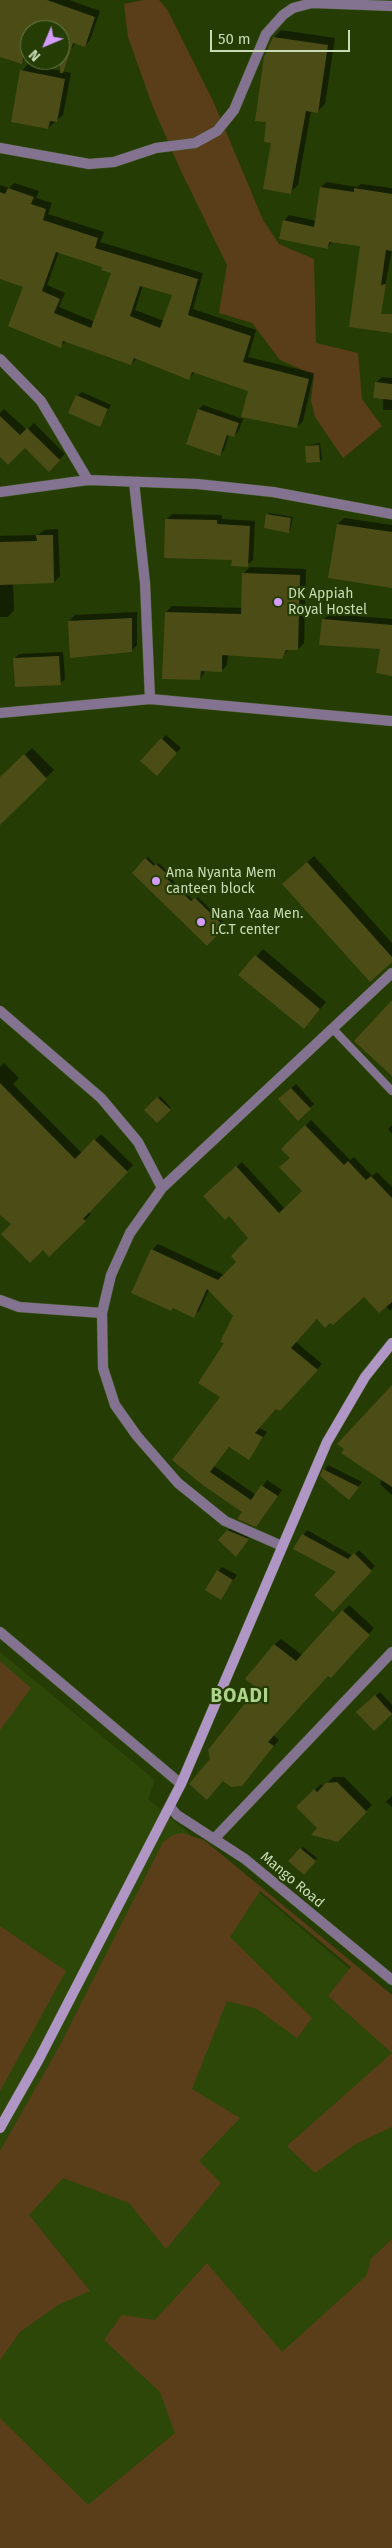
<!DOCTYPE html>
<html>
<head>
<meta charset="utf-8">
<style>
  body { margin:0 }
  #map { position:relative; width:392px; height:2548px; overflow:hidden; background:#253c04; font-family:"Fira Sans",sans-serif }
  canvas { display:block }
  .north { position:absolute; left:20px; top:20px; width:50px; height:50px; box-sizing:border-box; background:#253c04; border:1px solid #667c4c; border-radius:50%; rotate:225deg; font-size:14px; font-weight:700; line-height:20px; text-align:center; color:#c8dbb7 }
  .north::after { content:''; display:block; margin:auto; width:18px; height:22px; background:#d49cfc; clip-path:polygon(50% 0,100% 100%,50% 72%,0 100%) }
  .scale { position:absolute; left:210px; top:30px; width:140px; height:22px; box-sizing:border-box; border:2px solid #c8dbb7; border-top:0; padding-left:6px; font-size:15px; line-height:18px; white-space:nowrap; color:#c8dbb7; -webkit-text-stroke:4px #253c04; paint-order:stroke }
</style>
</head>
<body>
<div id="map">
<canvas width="392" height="2548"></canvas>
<div class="north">N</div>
<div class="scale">50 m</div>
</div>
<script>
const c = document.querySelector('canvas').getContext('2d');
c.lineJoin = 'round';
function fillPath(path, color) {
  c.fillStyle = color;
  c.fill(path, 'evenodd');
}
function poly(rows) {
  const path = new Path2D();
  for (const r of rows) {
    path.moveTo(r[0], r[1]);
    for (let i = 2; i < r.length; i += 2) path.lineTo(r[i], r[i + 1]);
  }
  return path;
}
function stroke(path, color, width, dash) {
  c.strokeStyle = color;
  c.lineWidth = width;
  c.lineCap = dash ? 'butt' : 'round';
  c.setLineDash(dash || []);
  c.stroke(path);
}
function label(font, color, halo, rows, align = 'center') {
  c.font = font + ' "Fira Sans",sans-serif';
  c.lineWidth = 4.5;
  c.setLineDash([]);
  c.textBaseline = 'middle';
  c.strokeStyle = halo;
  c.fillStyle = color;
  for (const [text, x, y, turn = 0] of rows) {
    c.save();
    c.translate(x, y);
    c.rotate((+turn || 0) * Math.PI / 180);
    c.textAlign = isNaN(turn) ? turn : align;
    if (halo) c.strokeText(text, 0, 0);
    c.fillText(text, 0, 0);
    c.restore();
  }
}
fillPath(poly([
  [0,1652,155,1780,148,1799,392,2005,392,2548,0,2548]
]), '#2d4708');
fillPath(poly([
  [144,0,159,0,167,9,214,103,263,220,279,244,314,259,316,343,358,353,362,399,382,426,343,458,315,417,311,401,314,375,280,360,252,323,219,313,227,265,180,169,153,107,128,37,124,4],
  [0,1661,31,1688,0,1730],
  [182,1833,204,1840,392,1995,392,2127,356,2144,315,2173,287,2146,392,2053,328,1996,351,1967,260,1891,230,1937,312,2018,297,2038,257,2009,227,2001,192,2089,240,2118,199,2161,221,2183,166,2249,129,2203,63,2178,29,2215,90,2291,58,2305,20,2332,0,2360,0,2151,59,2047,163,1842,173,1835],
  [0,1926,66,1971,0,2091],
  [392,2239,392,2548,0,2548,0,2418,88,2505,175,2433,160,2392,104,2340,122,2315,155,2320,207,2263,282,2352,366,2276,371,2259]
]), '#5a3e19');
fillPath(poly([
  [0,0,69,0,100,11,90,40,85,46,76,43,70,50,60,46,60,30,30,30,30,49,28,56,22,62,0,56],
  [281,30,335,38,325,104,318,111,311,110,298,185,290,192,272,142,274,37],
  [28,64,71,73,63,115,48,128,22,71],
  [326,182,357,187,361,184,392,188,392,249,384,292,361,245,333,241,327,248,284,221,289,215,316,221,321,187],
  [14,183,39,191,36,198,52,203,48,214,104,232,100,242,203,273,193,309,256,330,248,357,314,373,303,421,297,427,249,390,195,372,189,378,137,358,131,364,66,341,61,346,25,286,0,277,0,185,9,188],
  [59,252,104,266,112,272,95,322,59,307,65,293,47,285],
  [143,285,174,294,164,321,135,310],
  [382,377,392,378,392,410,383,410,383,398,376,383],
  [82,392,111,405,100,425,77,396],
  [203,405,243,419,238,432,234,436,229,434,224,450,220,454,187,443,199,409],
  [4,409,27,430,34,423,65,454,49,470,25,446,0,457,0,413],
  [320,443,322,459,320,461,306,446],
  [269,513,293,517,290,530,288,532,267,515],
  [172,514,222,515,222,519,255,521,253,560,247,565,233,559,166,520],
  [344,518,392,525,392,586,330,577,338,524],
  [58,529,60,576,54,582,13,583,14,610,8,617,0,617,0,536,38,535,44,530],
  [250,567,306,569,304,643,298,649,289,649,281,658,228,654,227,665,221,671,206,670,200,679,166,612,172,606,242,608,243,574],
  [137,612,137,645,131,651,69,621,75,615],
  [330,614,392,619,392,675,382,648,324,619],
  [63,652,65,679,60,684,15,658,19,654],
  [166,735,181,748,161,770,142,761],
  [32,748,54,770,0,823,0,779],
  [314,856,392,943,392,961,290,878],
  [148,857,156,865,159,863,169,873,167,875,194,901,198,897,226,925,207,944,134,873],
  [263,949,326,1002,310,1021,240,975],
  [4,1063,19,1078,13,1084,82,1153,101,1134,133,1165,88,1212,91,1214,49,1255,0,1213,0,1067],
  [296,1084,314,1104,298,1119,280,1099],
  [160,1096,171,1108,157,1122,146,1110],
  [311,1120,350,1160,354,1157,372,1176,377,1172,392,1187,392,1309,390,1311,386,1306,364,1295,318,1318,296,1342,322,1364,285,1405,277,1408,259,1428,267,1432,249,1458,230,1446,214,1466,256,1495,267,1480,282,1490,256,1526,244,1512,204,1485,222,1397,225,1343,234,1315,209,1290,199,1311,193,1316,152,1250,158,1244,224,1275,238,1261,250,1238,210,1191,242,1162,285,1209,304,1190,291,1157,283,1149],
  [392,1125,392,1134,388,1129],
  [392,1386,392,1495,380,1484,382,1479],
  [328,1465,362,1482,353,1494,322,1475],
  [230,1528,249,1537,238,1553,220,1540],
  [307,1530,353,1556,359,1550,375,1566,333,1610,338,1572,295,1548],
  [222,1567,237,1575,221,1598,218,1571],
  [349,1605,374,1628,336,1670,328,1674,273,1735,279,1740,247,1779,211,1759,259,1688,247,1679,275,1644,281,1639,302,1655],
  [380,1692,392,1705,392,1712,374,1729,358,1712],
  [333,1777,344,1777,372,1805,337,1840,298,1807,321,1784,324,1787],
  [392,1796,392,1807,386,1802],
  [303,1847,317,1858,304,1873,290,1861]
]), '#0007');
fillPath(poly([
  [0,0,47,0,95,17,85,47,73,43,63,73,60,73,60,30,30,30,22,64,0,57],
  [273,37,328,45,318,113,306,111,291,194,263,189,271,143,264,142,266,122,255,121,264,57],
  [20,70,65,79,57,122,50,121,48,129,11,122],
  [320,187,354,192,354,188,392,194,392,251,386,250,381,285,386,284,381,314,392,314,392,333,349,327,360,246,329,242,328,249,279,239,283,220,314,227],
  [8,188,34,197,31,204,46,209,43,220,98,238,95,248,198,279,188,315,251,336,243,362,309,379,297,428,241,417,248,391,192,372,189,380,134,358,131,365,63,341,61,348,8,326,23,287,0,279,0,192,5,194],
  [56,252,102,267,101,270,111,273,91,328,54,313,60,299,42,291],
  [140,286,172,295,160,328,130,316],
  [375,382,392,384,392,400,373,398],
  [76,395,108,409,100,427,68,413],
  [198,409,239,423,234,437,227,435,220,456,186,444],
  [0,416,20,435,27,428,60,460,49,472,25,448,8,465,0,457],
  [319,445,320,462,306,463,305,446],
  [266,514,291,518,289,533,264,528],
  [165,519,217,520,217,524,250,526,248,567,231,566,232,560,164,558],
  [337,524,392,532,392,588,328,578],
  [36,535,53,535,54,583,0,585,0,542,37,541],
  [242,573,300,575,298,650,286,650,282,659,222,655,222,672,201,671,200,680,162,679,165,612,241,614],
  [132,618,132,652,70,658,68,621],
  [322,619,392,625,392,676,376,673,380,649,319,645],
  [59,656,61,685,15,687,13,658],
  [161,738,177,753,157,776,140,761],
  [24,754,47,779,0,825,0,777],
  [145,858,154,866,156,864,168,875,166,878,191,901,195,898,225,927,207,946,132,873],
  [307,862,392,957,392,962,370,982,282,884],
  [255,955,320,1009,304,1029,238,975],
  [392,1000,392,1076,354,1041],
  [0,1083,75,1159,94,1139,128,1172,83,1219,86,1221,49,1257,43,1250,30,1263,1,1234,11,1224,0,1215],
  [291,1088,311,1109,298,1121,278,1099],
  [157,1097,171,1110,157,1123,144,1110],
  [305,1125,344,1165,348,1161,366,1180,371,1176,392,1198,392,1302,379,1313,364,1297,333,1325,330,1323,325,1328,317,1319,291,1348,318,1370,280,1411,276,1409,255,1433,263,1437,249,1460,229,1447,210,1472,251,1500,261,1485,278,1496,256,1527,237,1519,242,1512,204,1486,172,1460,220,1397,198,1383,224,1343,220,1342,233,1316,207,1289,194,1318,173,1308,171,1311,131,1293,151,1249,218,1280,236,1262,231,1256,248,1238,229,1216,225,1220,203,1196,236,1166,279,1213,302,1191,279,1167,290,1158,281,1149],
  [392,1385,392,1487,341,1453,344,1449,337,1444],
  [323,1469,359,1487,349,1500,320,1476],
  [227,1530,249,1539,236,1557,218,1540],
  [302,1534,348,1559,354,1553,372,1571,333,1612,314,1595,336,1572,293,1549],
  [217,1570,233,1580,221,1600,205,1590],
  [342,1610,370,1635,331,1678,328,1676,268,1742,274,1746,242,1786,231,1787,223,1781,207,1800,189,1784,210,1759,208,1750,257,1688,245,1679,274,1644,296,1661],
  [375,1695,392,1714,374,1731,356,1712],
  [337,1782,367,1812,338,1842,311,1835,317,1828,296,1807,314,1789,317,1792,326,1783],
  [300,1848,316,1861,304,1875,288,1861]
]), '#4c4d16');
const lane = poly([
  [333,1029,392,1091]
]);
const street = poly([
  [0,148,89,164,114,162,156,148,195,143,217,131,234,110,266,34,283,15,293,8,312,3,392,6],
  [0,359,41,401,88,480],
  [134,482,145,583,150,699],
  [0,492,88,480,197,484,273,492,392,514],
  [0,713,150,699,392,721],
  [0,1011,101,1098,138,1142,162,1188],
  [0,1300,19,1307,102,1313],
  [282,1546,225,1521,178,1483,137,1436,115,1405,103,1368,102,1313,111,1275,130,1233,162,1188,392,973],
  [0,1632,181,1784],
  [170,1807,177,1815,245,1859,392,1980],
  [215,1838,392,1652]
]);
const secondary = poly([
  [0,2128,39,2059,181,1784,327,1442,365,1377,392,1343]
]);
stroke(lane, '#425924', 9);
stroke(street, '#425924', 11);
stroke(secondary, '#425924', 11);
stroke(lane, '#847390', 8);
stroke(street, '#847390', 10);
stroke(secondary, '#b096c4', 10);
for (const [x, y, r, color] of [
  [278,602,5,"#d49cfc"],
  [156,881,5,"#d49cfc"],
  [201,922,5,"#d49cfc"]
]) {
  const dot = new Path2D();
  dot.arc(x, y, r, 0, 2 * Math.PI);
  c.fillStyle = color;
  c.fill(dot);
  stroke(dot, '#253c04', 2);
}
label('14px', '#c8dbb7', '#253c04', [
  ["DK Appiah",288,594],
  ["Royal Hostel",288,610],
  ["Ama Nyanta Mem",166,873],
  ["canteen block",166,889],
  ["Nana Yaa Men.",211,914],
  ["I.C.T center",211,930]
], 'left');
label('14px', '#c8dbb7', '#253c04', [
  ["Mango Road",292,1880,40]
]);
c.letterSpacing = '1px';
label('bold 19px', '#aed38a', '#253c04', [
  ["BOADI",240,1697]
]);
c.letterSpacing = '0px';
</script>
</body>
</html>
